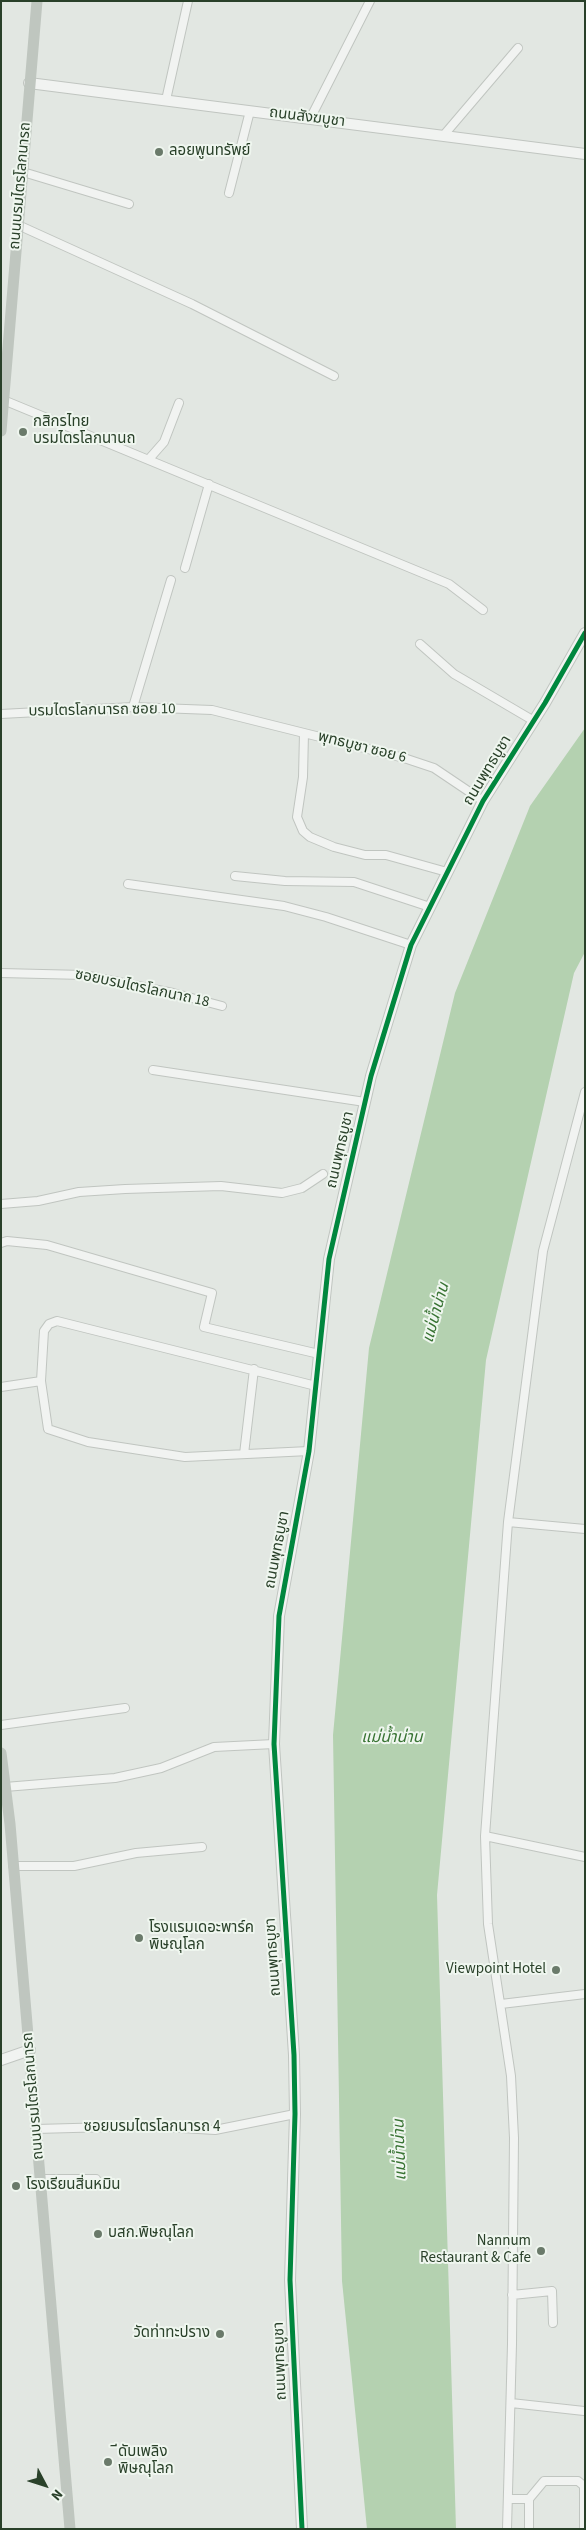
<!DOCTYPE html>
<html>
<head>
<meta charset="utf-8">
<style>
  body { margin:0 }
  #map { position:relative; width:586px; height:2530px; overflow:hidden; background:#e2e7e2; font-family:"Source Sans 3",sans-serif }
  canvas { display:block }
  .frame { position:absolute; inset:0; border:2px solid #294029; pointer-events:none }
  .north { position:absolute; left:20px; top:2460px; width:50px; height:50px; -webkit-text-stroke:4px #eff6ef; paint-order:stroke; rotate:130deg; font-size:14px; font-weight:700; line-height:20px; text-align:center; color:#294029 }
  .north::after { content:''; display:block; margin:auto; width:18px; height:22px; background:#294029; clip-path:polygon(50% 0,100% 100%,50% 72%,0 100%) }
</style>
</head>
<body>
<div id="map">
<canvas width="586" height="2530"></canvas>
<div class="frame"></div>
<div class="north">N</div>
</div>
<script>
const c = document.querySelector('canvas').getContext('2d');
c.lineJoin = 'round';
function fillPath(path, color) {
  c.fillStyle = color;
  c.fill(path, 'evenodd');
}
function poly(rows) {
  const path = new Path2D();
  for (const r of rows) {
    path.moveTo(r[0], r[1]);
    for (let i = 2; i < r.length; i += 2) path.lineTo(r[i], r[i + 1]);
  }
  return path;
}
function stroke(path, color, width, dash) {
  c.strokeStyle = color;
  c.lineWidth = width;
  c.lineCap = dash ? 'butt' : 'round';
  c.setLineDash(dash || []);
  c.stroke(path);
}
function label(font, color, halo, rows, align = 'center') {
  c.font = font + ' "Source Sans 3","Noto Sans Thai",sans-serif';
  c.lineWidth = 4;
  c.setLineDash([]);
  c.textBaseline = 'middle';
  c.strokeStyle = halo;
  c.fillStyle = color;
  for (const [text, x, y, turn = 0] of rows) {
    c.save();
    c.translate(x, y);
    c.rotate((+turn || 0) * Math.PI / 180);
    c.textAlign = isNaN(turn) ? turn : align;
    if (halo) c.strokeText(text, 0, 0);
    c.fillText(text, 0, 0);
    c.restore();
  }
}
fillPath(poly([
  [585,728,585,952,574,973,486,1360,437,1895,456,2529,367,2529,342,2281,333,1735,369,1348,455,993,530,806]
]), '#b4d1b0');
const minor = poly([
  [166,100,188,1],
  [310,119,370,1],
  [443,136,518,48],
  [23,172,129,204],
  [229,193,250,111],
  [18,225,192,304,334,376],
  [1,399,449,584,483,610],
  [149,459,164,442,179,403],
  [185,568,209,484],
  [420,644,454,674,534,721],
  [133,707,171,580],
  [1,714,133,707,212,710,404,758,434,768,483,801],
  [304,733,303,777,297,817,303,831,310,837,334,847,365,855,386,855,447,872],
  [235,876,285,881,354,882,430,907],
  [128,884,284,906,326,917,411,945],
  [1,973,84,975,173,993,222,1006],
  [153,1070,365,1102],
  [1,1204,38,1201,79,1192,125,1189,221,1186,282,1193,302,1188,323,1174],
  [1,1243,7,1241,47,1245,212,1293,204,1327,319,1354],
  [41,1381,48,1429,88,1442,185,1457,309,1451],
  [1,1387,41,1381,44,1331,49,1324,57,1321,316,1386],
  [244,1454,254,1369],
  [508,1522,585,1529],
  [1,1725,125,1708],
  [5,1787,115,1778,161,1768,214,1747,274,1744],
  [485,1836,585,1857],
  [13,1866,74,1866,136,1853,202,1847],
  [501,2004,585,1994],
  [36,2129,147,2126,215,2130,295,2114],
  [41,2179,96,2179],
  [512,2295,552,2291,553,2323],
  [511,2403,584,2411],
  [508,2499,529,2499],
  [507,2529,512,2344,514,2138,511,2076,488,1924,485,1836,508,1522,543,1251,585,1092],
  [529,2529,529,2499,544,2481,578,2481,584,2486,584,2529]
]);
const tertiary = poly([
  [29,83,585,154],
  [1,2060,30,2050],
  [302,2529,290,2280,295,2114,294,2055,274,1744,279,1616,309,1451,329,1259,371,1076,411,945,483,801,545,703,585,633]
]);
stroke(minor, '#c0c5c0', 10);
stroke(tertiary, '#c0c5c0', 12);
stroke(minor, '#f1f3f1', 8);
stroke(tertiary, '#f1f3f1', 10);
stroke(poly([
  [1,431,37,1],
  [1,1753,10,1824,70,2529]
]), '#bfc6bf', 11);
stroke(poly([
  [302,2529,290,2280,295,2114,294,2055,274,1744,279,1616,309,1451,329,1259,371,1076,411,945,483,801,545,703,585,633]
]), '#00873e', 5);
for (const [x, y, r, color] of [
  [159,152,5,"#6a7a6a"],
  [23,432,5,"#6a7a6a"],
  [139,1938,5,"#6a7a6a"],
  [556,1970,5,"#6a7a6a"],
  [16,2186,5,"#6a7a6a"],
  [98,2234,5,"#6a7a6a"],
  [541,2251,5,"#6a7a6a"],
  [220,2334,5,"#6a7a6a"],
  [108,2462,5,"#6a7a6a"]
]) {
  const dot = new Path2D();
  dot.arc(x, y, r, 0, 2 * Math.PI);
  c.fillStyle = color;
  c.fill(dot);
  stroke(dot, '#eff6ef', 2);
}
label('15px', '#294029', '#eff6ef', [
  ["ถนนสังฆบูชา",307,118,7],
  ["ถนนบรมไตรโลกนารถ",21,186,-85],
  ["บรมไตรโลกนารถ ซอย 10",102,711,-1],
  ["พุทธบูชา ซอย 6",362,748,14],
  ["ถนนพุทธบูชา",488,771,-59],
  ["ซอยบรมไตรโลกนาถ 18",142,989,12],
  ["ถนนพุทธบูชา",341,1150,-77],
  ["ถนนพุทธบูชา",278,1550,-79],
  ["ถนนพุทธบูชา",274,1957,-94],
  ["ถนนบรมไตรโลกนารถ",34,2096,-95],
  ["ซอยบรมไตรโลกนารถ 4",152,2128],
  ["ถนนพุทธบูชา",281,2361,-92]
]);
label('15px', '#294029', '#eff6ef', [
  ["ลอยพูนทรัพย์",169,152],
  ["กสิกรไทย",33,423],
  ["บรมไตรโลกนานถ",33,440],
  ["โรงแรมเดอะพาร์ค",149,1929],
  ["พิษณุโลก",149,1946],
  ["Viewpoint Hotel",546,1970,"right"],
  ["โรงเรียนสิ่นหมิน",26,2186],
  ["บสก.พิษณุโลก",108,2234],
  ["Nannum",531,2242,"right"],
  ["Restaurant & Cafe",531,2259,"right"],
  ["วัดท่าทะปราง",210,2334,"right"],
  ["ีดับเพลิง",118,2453],
  ["พิษณุโลก",118,2470]
], 'left');
label('italic 16px', '#387333', '#eff6ef', [
  ["แม่น้ำน่าน",437,1313,-74],
  ["แม่น้ำน่าน",392,1738],
  ["แม่น้ำน่าน",401,2150,-92]
]);
</script>
</body>
</html>
